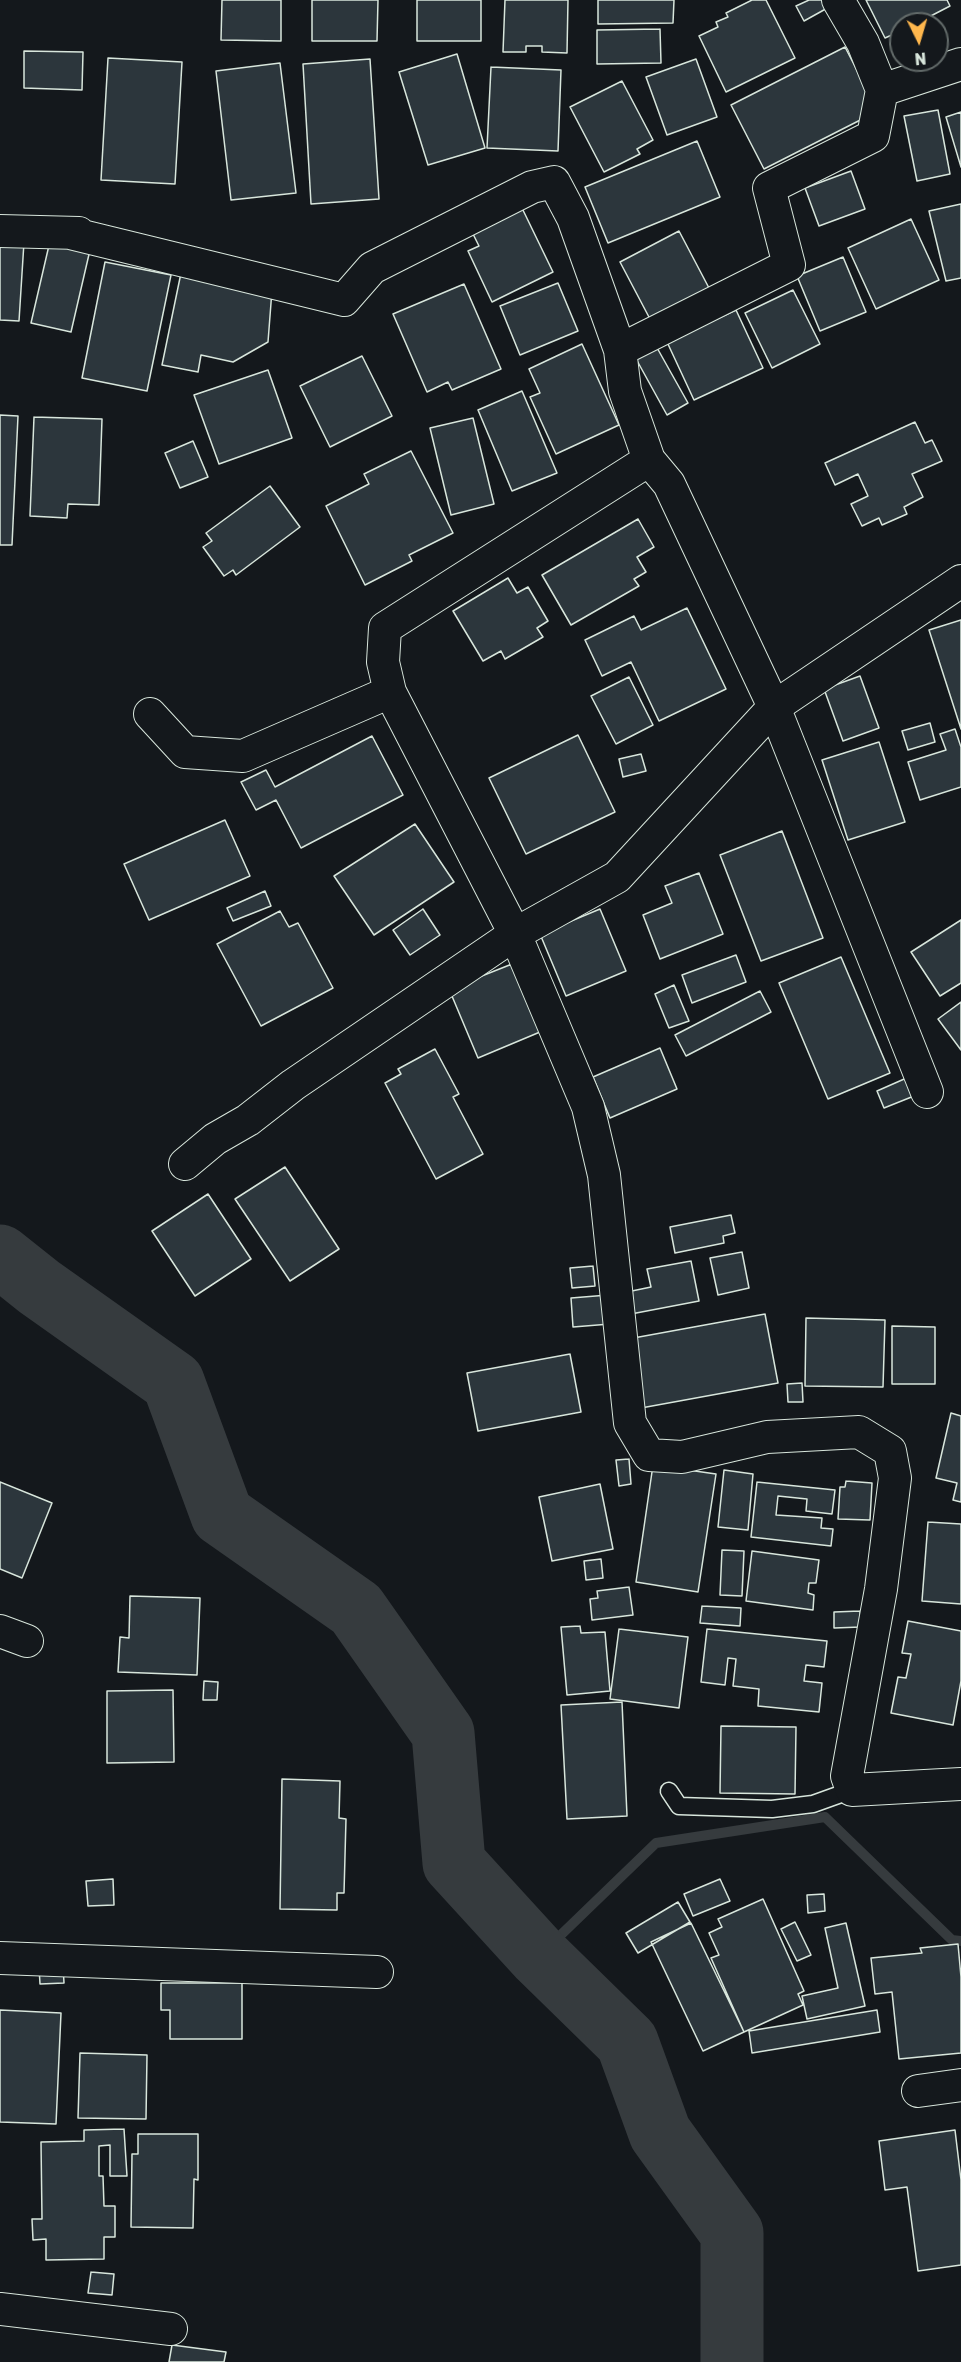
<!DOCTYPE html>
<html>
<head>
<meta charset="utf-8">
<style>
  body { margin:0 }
  #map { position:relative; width:961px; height:2362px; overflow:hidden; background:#14181c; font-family:Rubik,sans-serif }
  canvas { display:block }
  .north { position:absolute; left:889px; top:12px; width:60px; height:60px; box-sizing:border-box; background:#14181c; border:2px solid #626a69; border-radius:50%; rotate:175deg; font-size:16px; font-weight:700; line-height:24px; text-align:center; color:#d8e6dc }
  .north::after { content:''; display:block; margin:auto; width:21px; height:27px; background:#ffb74d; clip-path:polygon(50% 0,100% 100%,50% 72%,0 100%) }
</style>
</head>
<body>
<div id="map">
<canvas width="961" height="2362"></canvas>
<div class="north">N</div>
</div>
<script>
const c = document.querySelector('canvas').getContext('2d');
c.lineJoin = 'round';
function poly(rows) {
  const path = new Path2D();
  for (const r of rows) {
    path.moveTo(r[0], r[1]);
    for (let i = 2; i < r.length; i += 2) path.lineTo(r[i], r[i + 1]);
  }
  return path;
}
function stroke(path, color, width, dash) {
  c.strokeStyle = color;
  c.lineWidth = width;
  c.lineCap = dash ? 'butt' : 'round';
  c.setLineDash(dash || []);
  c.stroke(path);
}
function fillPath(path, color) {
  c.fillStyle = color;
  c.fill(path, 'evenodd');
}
stroke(poly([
  [539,1956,656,1843,825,1817,952,1940,961,1941]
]), '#363b3e', 10);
stroke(poly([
  [0,1256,39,1287,173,1382,222,1515,356,1609,443,1733,454,1863,539,1956,627,2042,660,2133,732,2233,732,2362]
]), '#363b3e', 63);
const building = poly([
  [222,0,281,0,281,41,221,40,222,0],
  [312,0,378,0,377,41,312,41,312,0],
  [417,0,481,0,481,41,417,41,417,0],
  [505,0,568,0,567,53,542,52,542,46,526,46,526,52,503,52,505,0],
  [598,0,674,0,673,23,598,24,598,0],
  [752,0,766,0,795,58,726,92,699,36,718,27,716,22,728,17,726,13,752,0],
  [809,0,828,0,831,6,804,21,796,6,809,0],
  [866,0,947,0,950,6,923,20,925,24,901,24,900,47,894,34,885,38,866,0],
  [660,29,661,63,597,64,597,30,660,29],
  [845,47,878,111,764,169,731,105,845,47],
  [24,51,83,52,82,90,24,88,24,51],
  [457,54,485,148,428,165,399,72,457,54],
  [108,58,182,62,175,184,101,180,108,58],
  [370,59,379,199,311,204,303,64,370,59],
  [696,59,717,117,667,135,646,77,696,59],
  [280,63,296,193,231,200,216,71,280,63],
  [491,67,561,70,558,151,487,148,491,67],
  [622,81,653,140,637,149,640,154,604,172,570,107,622,81],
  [938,110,950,174,917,181,904,116,938,110],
  [961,112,961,167,946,117,961,112],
  [697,141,720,197,608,243,585,187,697,141],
  [851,171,865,209,819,226,805,188,851,171],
  [961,204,961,278,946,281,929,211,961,204],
  [521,206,553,272,492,302,468,251,479,246,471,230,521,206],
  [911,219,939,280,876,309,848,248,911,219],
  [679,231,709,288,650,319,620,262,679,231],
  [0,241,24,242,19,321,0,320,0,241],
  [50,241,90,250,71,332,31,323,50,241],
  [843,257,866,312,820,331,797,276,843,257],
  [105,262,171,275,147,391,82,378,105,262],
  [181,273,272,290,268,342,233,362,201,355,198,372,162,365,181,273],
  [558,283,578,331,520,355,500,306,558,283],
  [464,284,501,369,452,390,448,382,427,392,393,314,464,284],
  [793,290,820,344,772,368,745,313,793,290],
  [736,310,763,368,694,400,667,342,736,310],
  [582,344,619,425,556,454,530,397,540,393,529,369,582,344],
  [656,346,688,403,667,415,635,357,656,346],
  [362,356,392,416,330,447,300,386,362,356],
  [268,370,292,438,219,464,194,395,268,370],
  [522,391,557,473,512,491,478,410,522,391],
  [0,415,18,416,12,545,0,545,0,415],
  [34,417,102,419,99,505,68,504,67,518,30,516,34,417],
  [473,418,494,504,451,515,430,428,473,418],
  [915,422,925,443,932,440,942,461,912,474,923,497,904,507,907,514,882,525,879,518,862,526,851,504,868,496,858,474,835,485,825,463,915,422],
  [193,441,208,477,180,488,165,453,193,441],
  [411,451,453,533,409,555,412,561,365,585,326,506,369,484,364,474,411,451],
  [270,486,300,527,236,575,233,570,224,576,203,547,212,541,206,533,270,486],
  [638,519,654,547,637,557,646,572,634,579,639,586,571,625,542,575,638,519],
  [508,578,517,593,528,587,548,621,537,628,543,637,505,659,501,651,483,661,453,611,508,578],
  [687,608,726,689,659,721,631,662,602,676,585,640,634,616,641,630,687,608],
  [961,620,961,729,929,630,961,620],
  [860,676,879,728,843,741,824,689,860,676],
  [629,677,653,725,616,744,591,696,629,677],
  [930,723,935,742,908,750,902,731,930,723],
  [955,729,961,747,961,787,920,800,908,762,946,750,940,734,955,729],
  [578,735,615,812,526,854,489,778,578,735],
  [372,736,403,795,301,848,276,800,256,810,241,782,266,770,275,787,372,736],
  [879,742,905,822,848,840,822,760,879,742],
  [641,754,646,771,623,777,619,759,641,754],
  [225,820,250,876,149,920,124,864,225,820],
  [415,824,454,882,374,935,334,876,415,824],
  [782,831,823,938,761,961,720,855,782,831],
  [699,873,723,934,660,959,643,915,672,903,665,886,699,873],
  [265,891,271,906,233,921,227,908,265,891],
  [423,909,440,935,410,955,393,930,423,909],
  [600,909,626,971,566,996,540,934,600,909],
  [280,911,289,927,298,923,333,988,261,1026,217,944,280,911],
  [961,920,961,983,940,996,911,952,961,920],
  [736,955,746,982,692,1003,682,975,736,955],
  [841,957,890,1073,828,1099,779,983,841,957],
  [512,964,540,1032,478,1058,449,989,512,964],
  [674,985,689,1021,669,1028,655,994,674,985],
  [760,991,771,1012,686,1056,675,1035,760,991],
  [961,1002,961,1050,938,1019,961,1002],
  [660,1048,677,1089,610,1118,593,1077,660,1048],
  [435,1049,459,1094,453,1097,483,1154,436,1179,385,1083,401,1074,398,1069,435,1049],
  [911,1076,919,1094,884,1108,877,1091,911,1076],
  [285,1167,339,1249,290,1281,235,1199,285,1167],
  [208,1194,251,1259,195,1296,152,1231,208,1194],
  [731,1215,735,1233,723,1236,724,1243,675,1253,670,1227,731,1215],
  [742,1252,749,1288,718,1295,710,1258,742,1252],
  [691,1261,699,1301,631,1314,627,1292,651,1287,647,1269,691,1261],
  [593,1266,595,1286,572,1288,570,1268,593,1266],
  [608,1295,610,1324,573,1327,571,1298,608,1295],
  [765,1314,778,1383,641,1408,628,1339,765,1314],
  [806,1318,885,1320,883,1387,805,1386,806,1318],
  [892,1326,935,1327,935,1384,892,1384,892,1326],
  [570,1354,581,1412,478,1431,467,1373,570,1354],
  [802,1383,803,1402,788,1402,787,1384,802,1383],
  [951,1413,961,1416,961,1502,953,1500,957,1483,936,1478,951,1413],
  [629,1459,631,1484,619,1486,616,1460,629,1459],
  [653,1465,716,1474,698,1592,636,1582,653,1465],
  [724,1470,753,1474,748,1530,718,1527,724,1470],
  [846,1481,872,1483,870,1520,838,1519,840,1487,845,1487,846,1481],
  [0,1482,52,1503,22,1578,0,1569,0,1482],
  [757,1482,835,1490,832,1514,806,1511,807,1499,778,1496,776,1515,822,1518,821,1528,833,1529,831,1546,751,1537,757,1482],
  [600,1484,613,1549,552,1561,539,1497,600,1484],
  [928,1522,961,1524,961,1604,922,1601,928,1522],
  [722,1550,744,1551,742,1596,720,1595,722,1550],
  [752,1551,819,1560,816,1583,809,1583,808,1593,814,1595,813,1610,746,1601,752,1551],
  [601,1559,603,1578,586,1580,584,1561,601,1559],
  [629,1587,633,1615,592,1620,590,1599,598,1598,597,1591,629,1587],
  [130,1596,200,1598,197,1675,118,1672,120,1637,129,1638,130,1596],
  [702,1606,741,1608,740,1626,700,1623,702,1606],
  [860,1611,861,1627,834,1628,834,1612,860,1611],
  [908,1621,961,1631,961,1681,953,1725,891,1713,898,1677,906,1678,911,1654,902,1653,908,1621],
  [580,1626,581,1633,605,1632,610,1691,567,1695,561,1627,580,1626],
  [619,1629,688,1637,679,1708,610,1699,619,1629],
  [707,1629,827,1641,824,1667,806,1665,804,1681,822,1683,819,1712,758,1706,759,1689,733,1686,736,1659,728,1658,725,1685,701,1682,707,1629],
  [204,1681,218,1682,217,1700,203,1700,204,1681],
  [173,1690,174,1762,107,1763,107,1691,173,1690],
  [622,1702,627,1816,567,1819,561,1705,622,1702],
  [721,1726,796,1727,795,1794,720,1793,721,1726],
  [282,1779,340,1781,339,1818,346,1819,344,1893,337,1893,337,1910,280,1909,282,1779],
  [113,1879,114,1905,88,1906,86,1881,113,1879],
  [720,1879,730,1901,693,1916,684,1894,720,1879],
  [824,1894,825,1911,808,1913,807,1895,824,1894],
  [763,1899,804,1991,798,1994,803,2005,744,2032,711,1958,719,1955,709,1933,722,1927,718,1919,763,1899],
  [678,1902,690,1922,638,1953,626,1933,678,1902],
  [795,1922,811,1955,797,1961,781,1929,795,1922],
  [691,1923,744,2032,703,2051,651,1942,691,1923],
  [846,1923,865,2006,807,2019,802,1996,838,1988,825,1928,846,1923],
  [958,1944,961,1977,961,2053,899,2059,892,1992,875,1994,871,1958,922,1953,920,1948,958,1944],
  [63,1966,64,1983,40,1984,39,1967,63,1966],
  [161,1983,242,1983,242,2039,170,2039,170,2010,161,2010,161,1983],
  [0,2010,61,2013,56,2124,0,2122,0,2010],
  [877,2010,880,2032,752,2053,749,2031,877,2010],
  [80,2053,147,2055,146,2119,78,2118,80,2053],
  [124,2129,127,2176,110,2176,110,2145,99,2146,99,2176,103,2176,104,2206,115,2206,115,2237,104,2237,104,2259,46,2260,46,2239,33,2240,32,2219,42,2219,41,2142,84,2141,84,2130,124,2129],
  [955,2130,961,2180,961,2265,918,2271,907,2187,885,2190,879,2141,955,2130],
  [138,2134,198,2134,198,2180,194,2179,193,2228,131,2227,132,2154,138,2154,138,2134],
  [91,2272,114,2274,112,2295,88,2293,91,2272],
  [172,2345,226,2352,224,2362,169,2362,172,2345]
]);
fillPath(building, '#2c363c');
stroke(building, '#d8e6dc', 1.5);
const lane = poly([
  [669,1791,679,1806,772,1809,813,1804,852,1790]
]);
const street = poly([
  [838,0,863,43,882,90,961,64],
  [0,231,79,233],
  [70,233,344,300,372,268,532,187,554,182,573,218,620,350,625,391,649,460,669,484,774,707,927,1092],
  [620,350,789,265,769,188,873,136,882,90],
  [390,692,515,934,588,1107,604,1175,630,1423,649,1455,682,1457,767,1437,859,1432,890,1451,895,1478,881,1589,847,1776,852,1790,961,1784],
  [150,714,185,752,243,756,390,692,383,662,385,628,649,460],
  [185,1164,215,1139,248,1120,293,1085,515,934,617,877,774,707,961,581],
  [0,1631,27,1641],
  [0,1958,377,1972],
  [918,2091,961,2085],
  [0,2309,171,2329]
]);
stroke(lane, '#d8e6dc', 19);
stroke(street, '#d8e6dc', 34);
stroke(lane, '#14181c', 16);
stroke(street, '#14181c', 32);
</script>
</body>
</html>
